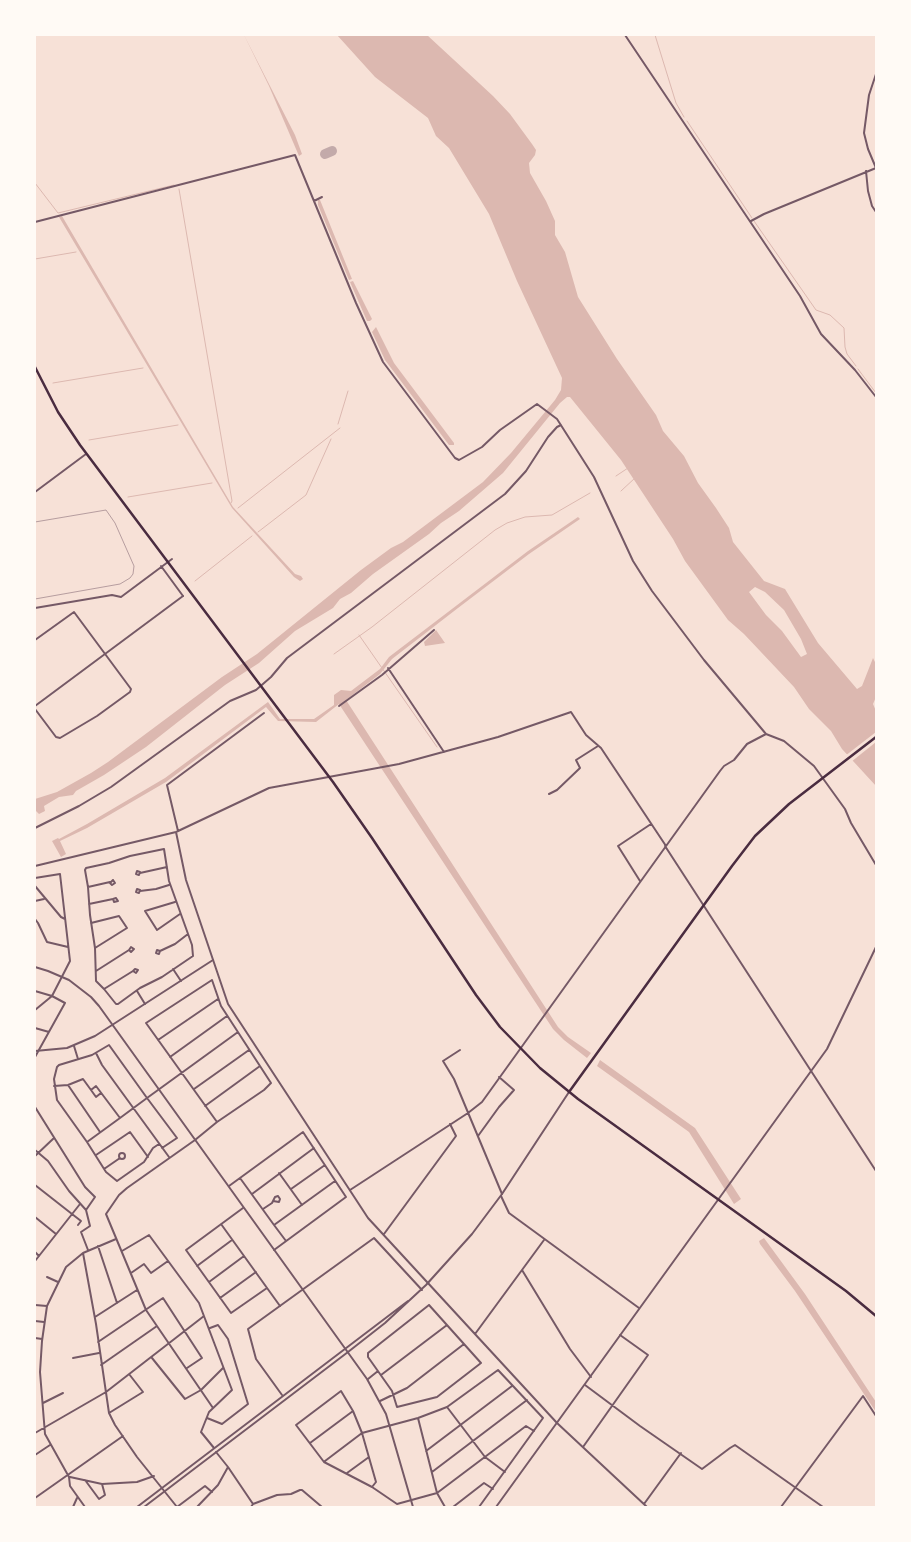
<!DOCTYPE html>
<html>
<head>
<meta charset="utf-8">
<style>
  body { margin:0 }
  #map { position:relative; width:911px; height:1542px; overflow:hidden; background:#f7e1d7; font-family:"Archivo Narrow",sans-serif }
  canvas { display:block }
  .frame { position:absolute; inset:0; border:36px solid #fffaf5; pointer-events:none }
</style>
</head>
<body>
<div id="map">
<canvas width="911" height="1542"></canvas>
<div class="frame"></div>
</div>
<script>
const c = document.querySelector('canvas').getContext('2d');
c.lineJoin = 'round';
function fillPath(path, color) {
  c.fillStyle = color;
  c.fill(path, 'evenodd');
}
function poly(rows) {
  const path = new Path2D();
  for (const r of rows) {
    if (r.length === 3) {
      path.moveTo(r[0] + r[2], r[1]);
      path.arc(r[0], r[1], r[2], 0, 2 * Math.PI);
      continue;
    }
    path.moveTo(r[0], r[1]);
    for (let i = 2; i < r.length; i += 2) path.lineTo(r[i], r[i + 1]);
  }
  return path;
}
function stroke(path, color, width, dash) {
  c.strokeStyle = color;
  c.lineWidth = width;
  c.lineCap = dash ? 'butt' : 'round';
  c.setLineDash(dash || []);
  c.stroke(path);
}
fillPath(poly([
  [244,35,295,135,302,154,299,156,269,86],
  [337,35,427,35,493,96,510,114,532,144,536,150,535,155,529,163,530,173,546,201,555,221,555,235,565,252,578,297,617,359,656,415,663,431,684,456,698,483,716,508,729,528,733,542,764,581,785,589,818,643,857,689,862,686,873,658,876,664,876,697,873,704,876,711,876,786,842,749,831,731,809,709,794,687,744,634,728,620,685,561,673,539,621,460,570,397,567,397,560,403,503,473,459,511,441,523,429,534,373,574,351,593,340,599,333,608,295,631,259,663,225,685,146,747,104,775,76,791,73,795,59,797,44,806,45,811,39,814,35,810,35,799,57,792,91,773,108,762,222,677,257,654,361,570,391,548,403,542,483,482,511,453,555,400,561,390,562,378,517,281,489,214,449,148,436,136,428,118,375,77],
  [755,587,765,592,784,610,801,639,807,654,801,657,782,631,766,615,749,592],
  [318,200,320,200,352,279,349,280,318,205],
  [62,216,233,507,295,574,301,576,303,579,300,581,294,577,232,508,59,217],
  [353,281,372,319,370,321,367,321,350,282],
  [376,327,394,363,454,443,454,445,449,445,385,360,372,332],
  [578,517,580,519,529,554,458,608,392,659,380,674,346,700,558,1027,568,1037,591,1053,587,1058,564,1040,553,1029,339,704,316,722,278,721,266,707,166,782,87,828,60,841,66,854,61,857,52,841,58,838,59,839,87,824,165,778,268,702,280,719,314,719,334,705,334,695,341,690,351,691,380,669,389,657,528,551],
  [436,630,445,643,425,646,424,642],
  [600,1060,695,1128,741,1199,734,1204,689,1132,597,1066],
  [764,1238,805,1294,872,1396,876,1402,876,1412,795,1291,760,1244,759,1241]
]), '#dcb8b0');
fillPath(poly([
  [876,732,876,742,851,762,845,756]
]), '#f7e1d7');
stroke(poly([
  [655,35,676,103,684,117],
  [687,121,752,218],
  [35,183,58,213,174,185],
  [179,189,232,501,231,503],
  [754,221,816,310,830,315,844,328,845,347,847,354,856,366],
  [35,259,76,252],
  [858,369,876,393],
  [53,383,143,368],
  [338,424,348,391],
  [89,440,178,425],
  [616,476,628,468],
  [621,491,635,478],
  [128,497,212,483],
  [238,508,340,428],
  [258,532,306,495,331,439],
  [195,581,252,536],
  [359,635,437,747],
  [334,654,372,627,495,530,507,523,525,517,552,515,590,493]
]), '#dcb8b0', 1);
stroke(poly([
  [325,154,332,151]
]), '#c3aaaa', 10);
stroke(poly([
  [35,522,106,510,115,523,134,566,133,574,130,578,120,584,35,599]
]), '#755966', 0.5);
stroke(poly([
  [625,35,800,296,821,334,855,370,876,397],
  [876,74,869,95,864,133,868,149,876,168],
  [866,171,868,191,872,206,876,212],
  [314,201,322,197],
  [751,221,764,214,876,168],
  [35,222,295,155,356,303,383,362,455,458,459,460,482,447,500,430,537,404,557,419,594,477,633,561,652,591,704,660,766,734,784,741,814,766,845,809,851,823,876,865],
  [161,566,183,596],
  [35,608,112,595,121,597,172,559],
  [35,640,74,612,131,689,130,692,97,716,60,738,56,737,35,709],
  [388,668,444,752],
  [339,706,382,675,434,630],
  [549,794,557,790,580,768,576,760,598,746],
  [35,828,79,806,111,787,230,701,256,690,271,677,287,658,505,494,526,471,548,437,557,427,561,425],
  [178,831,167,785,264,713],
  [176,832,186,880,228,1004,368,1218,557,1423,647,1507],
  [665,846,876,1171],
  [164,849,169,881,192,945,193,956,162,977,140,988,118,1004,116,1004,104,989,96,981,95,948,90,915,88,887,85,870,86,868,109,863,130,856,164,849],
  [35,866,176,832,269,788,399,764,498,737,571,712,586,735,601,748,666,846],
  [137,871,140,872,139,875,136,874,137,871],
  [140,873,167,867],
  [35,878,60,874,70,961,52,996,35,1010],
  [113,880,115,883,112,885,110,883,113,880],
  [640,881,618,846,651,824],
  [35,886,61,917,65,919],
  [88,887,110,882],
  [137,889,140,890,139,893,136,892,137,889],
  [140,891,156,889,169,885],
  [116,898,118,901,114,902,113,899,116,898],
  [35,901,44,899],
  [175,902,145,911,157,930,180,914],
  [89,904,113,899],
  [35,919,38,923,47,942,68,947],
  [91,923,119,916,127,928,95,948],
  [131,947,134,949,131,952,129,950,131,947],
  [157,950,160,951,159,954,156,953,157,950],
  [160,951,175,944,188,934],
  [135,969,138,970,136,973,133,971,135,969],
  [173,969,181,981],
  [96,971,129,950],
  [104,989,133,971],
  [35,991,52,996,65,1003,35,1057],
  [137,991,145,1004],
  [35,1028,49,1032],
  [158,1040,218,999],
  [74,1046,78,1059],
  [460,1050,443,1061,454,1079,502,1194],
  [96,1053,102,1065,169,1157],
  [170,1057,227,1016],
  [68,1085,100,1132],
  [54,1086,68,1085,83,1079,91,1090,96,1086,120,1118],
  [194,1089,249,1050],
  [91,1090,96,1097,101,1093],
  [205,1106,260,1066],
  [35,1107,85,1187,95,1197,86,1210],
  [478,1136,499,1107,514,1090,499,1077],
  [87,1142,106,1172,117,1181,144,1162,153,1148,159,1144],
  [162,1148,177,1138,147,1098,109,1045,92,1055,59,1065,57,1067,54,1079,57,1100,87,1142,120,1118,147,1098,238,1032],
  [35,1150,48,1161,69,1191,86,1210,90,1226,81,1232,88,1250],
  [122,1156,3],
  [96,1155,130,1132,148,1157],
  [35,1156,54,1138],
  [104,1169,120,1158],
  [279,1173,302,1205],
  [240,1178,274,1225,335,1181],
  [35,1185,72,1214],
  [229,1186,303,1132,346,1197,274,1250],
  [291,1189,325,1165],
  [350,1190,468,1113,482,1102,720,771,724,766,734,760,747,744,766,734],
  [252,1194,314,1148],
  [501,1196,509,1213,639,1308],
  [273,1201,279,1202,280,1199,278,1196],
  [243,1208,186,1250,231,1313,267,1288],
  [263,1209,272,1203,275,1197,278,1196],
  [72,1214,81,1221,78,1225],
  [35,1217,56,1234],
  [221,1224,280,1306],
  [274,1225,286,1241],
  [384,1234,456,1136,450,1124],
  [98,1246,117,1303],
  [122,1251,149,1235,199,1303,232,1390,209,1412,201,1432,214,1448],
  [35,1252,39,1256],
  [83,1253,96,1324,109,1413,115,1425,137,1457,177,1507],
  [35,1261,80,1204],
  [197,1266,232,1240],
  [522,1270,570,1349,591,1377],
  [131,1273,144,1264,151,1273,168,1261],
  [47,1277,58,1282],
  [209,1282,244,1256],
  [220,1298,256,1272],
  [35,1305,47,1306],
  [429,1305,481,1363,437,1397,397,1407,392,1391,368,1357,368,1353,429,1305],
  [95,1317,137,1290],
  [35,1321,44,1322],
  [475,1334,544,1240],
  [35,1338,42,1339],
  [98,1342,163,1298,202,1358,187,1368],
  [73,1358,99,1353],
  [152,1358,185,1399,201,1390,223,1368],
  [101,1365,157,1326],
  [381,1375,447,1325],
  [368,1379,378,1371],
  [585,1385,640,1426,702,1469,730,1448,735,1445,823,1507],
  [380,1401,407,1388,464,1344],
  [43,1403,63,1393],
  [447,1407,485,1457,505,1472],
  [213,1408,146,1310,106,1214,119,1195,127,1188,195,1140,217,1122,264,1090,271,1083,221,1006,212,980,146,1023,217,1122],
  [109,1413,143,1392,129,1374],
  [207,1418,222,1424,248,1404,228,1339,218,1325,210,1328],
  [418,1418,437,1493,445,1507],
  [35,1433,106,1392,204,1316],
  [310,1443,353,1411],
  [583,1447,648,1355,620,1335],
  [426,1451,512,1386],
  [35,1455,50,1445],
  [325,1461,362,1433,418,1418,447,1407,498,1370,543,1418,479,1507],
  [228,1467,253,1504],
  [432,1472,527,1400],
  [347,1473,369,1457],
  [70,1477,102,1484,137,1482,154,1476],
  [85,1480,99,1499,105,1495,102,1484],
  [372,1487,376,1482,362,1433,353,1411,341,1391,296,1425,324,1462,372,1487,397,1504,437,1493,526,1426,534,1431],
  [35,1498,123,1436],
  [644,1504,681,1453],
  [73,1507,77,1498],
  [85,1507,70,1486,69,1477,45,1434,40,1372,42,1341,47,1306,66,1267,83,1253,116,1239],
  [177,1507,205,1486,212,1492],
  [197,1507,218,1485,228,1467,216,1452],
  [251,1507,253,1504,277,1495,291,1494,300,1490,302,1490,322,1507],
  [453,1507,484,1483,493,1489],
  [781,1507,863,1396,876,1416]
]), '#755966', 2);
stroke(poly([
  [35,492,86,454],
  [35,706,183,596],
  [35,967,48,971,69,980,91,997,99,1006,367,1379,386,1414,413,1507],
  [35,1051,67,1048,95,1036,213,960],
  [282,1395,256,1359,248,1329,374,1238,422,1290],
  [137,1507,408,1301],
  [144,1507,348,1352,385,1323,426,1285,472,1234,502,1194,569,1092],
  [496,1507,827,1049,876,947]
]), '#755966', 2);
stroke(poly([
  [569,1092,732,866,755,836,789,804,876,737]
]), '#4a2c40', 2.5);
stroke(poly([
  [35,367,58,412,80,445,333,782,372,838,476,995,500,1027,540,1068,578,1099,846,1291,876,1316]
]), '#4a2c40', 2.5);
</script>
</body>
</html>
